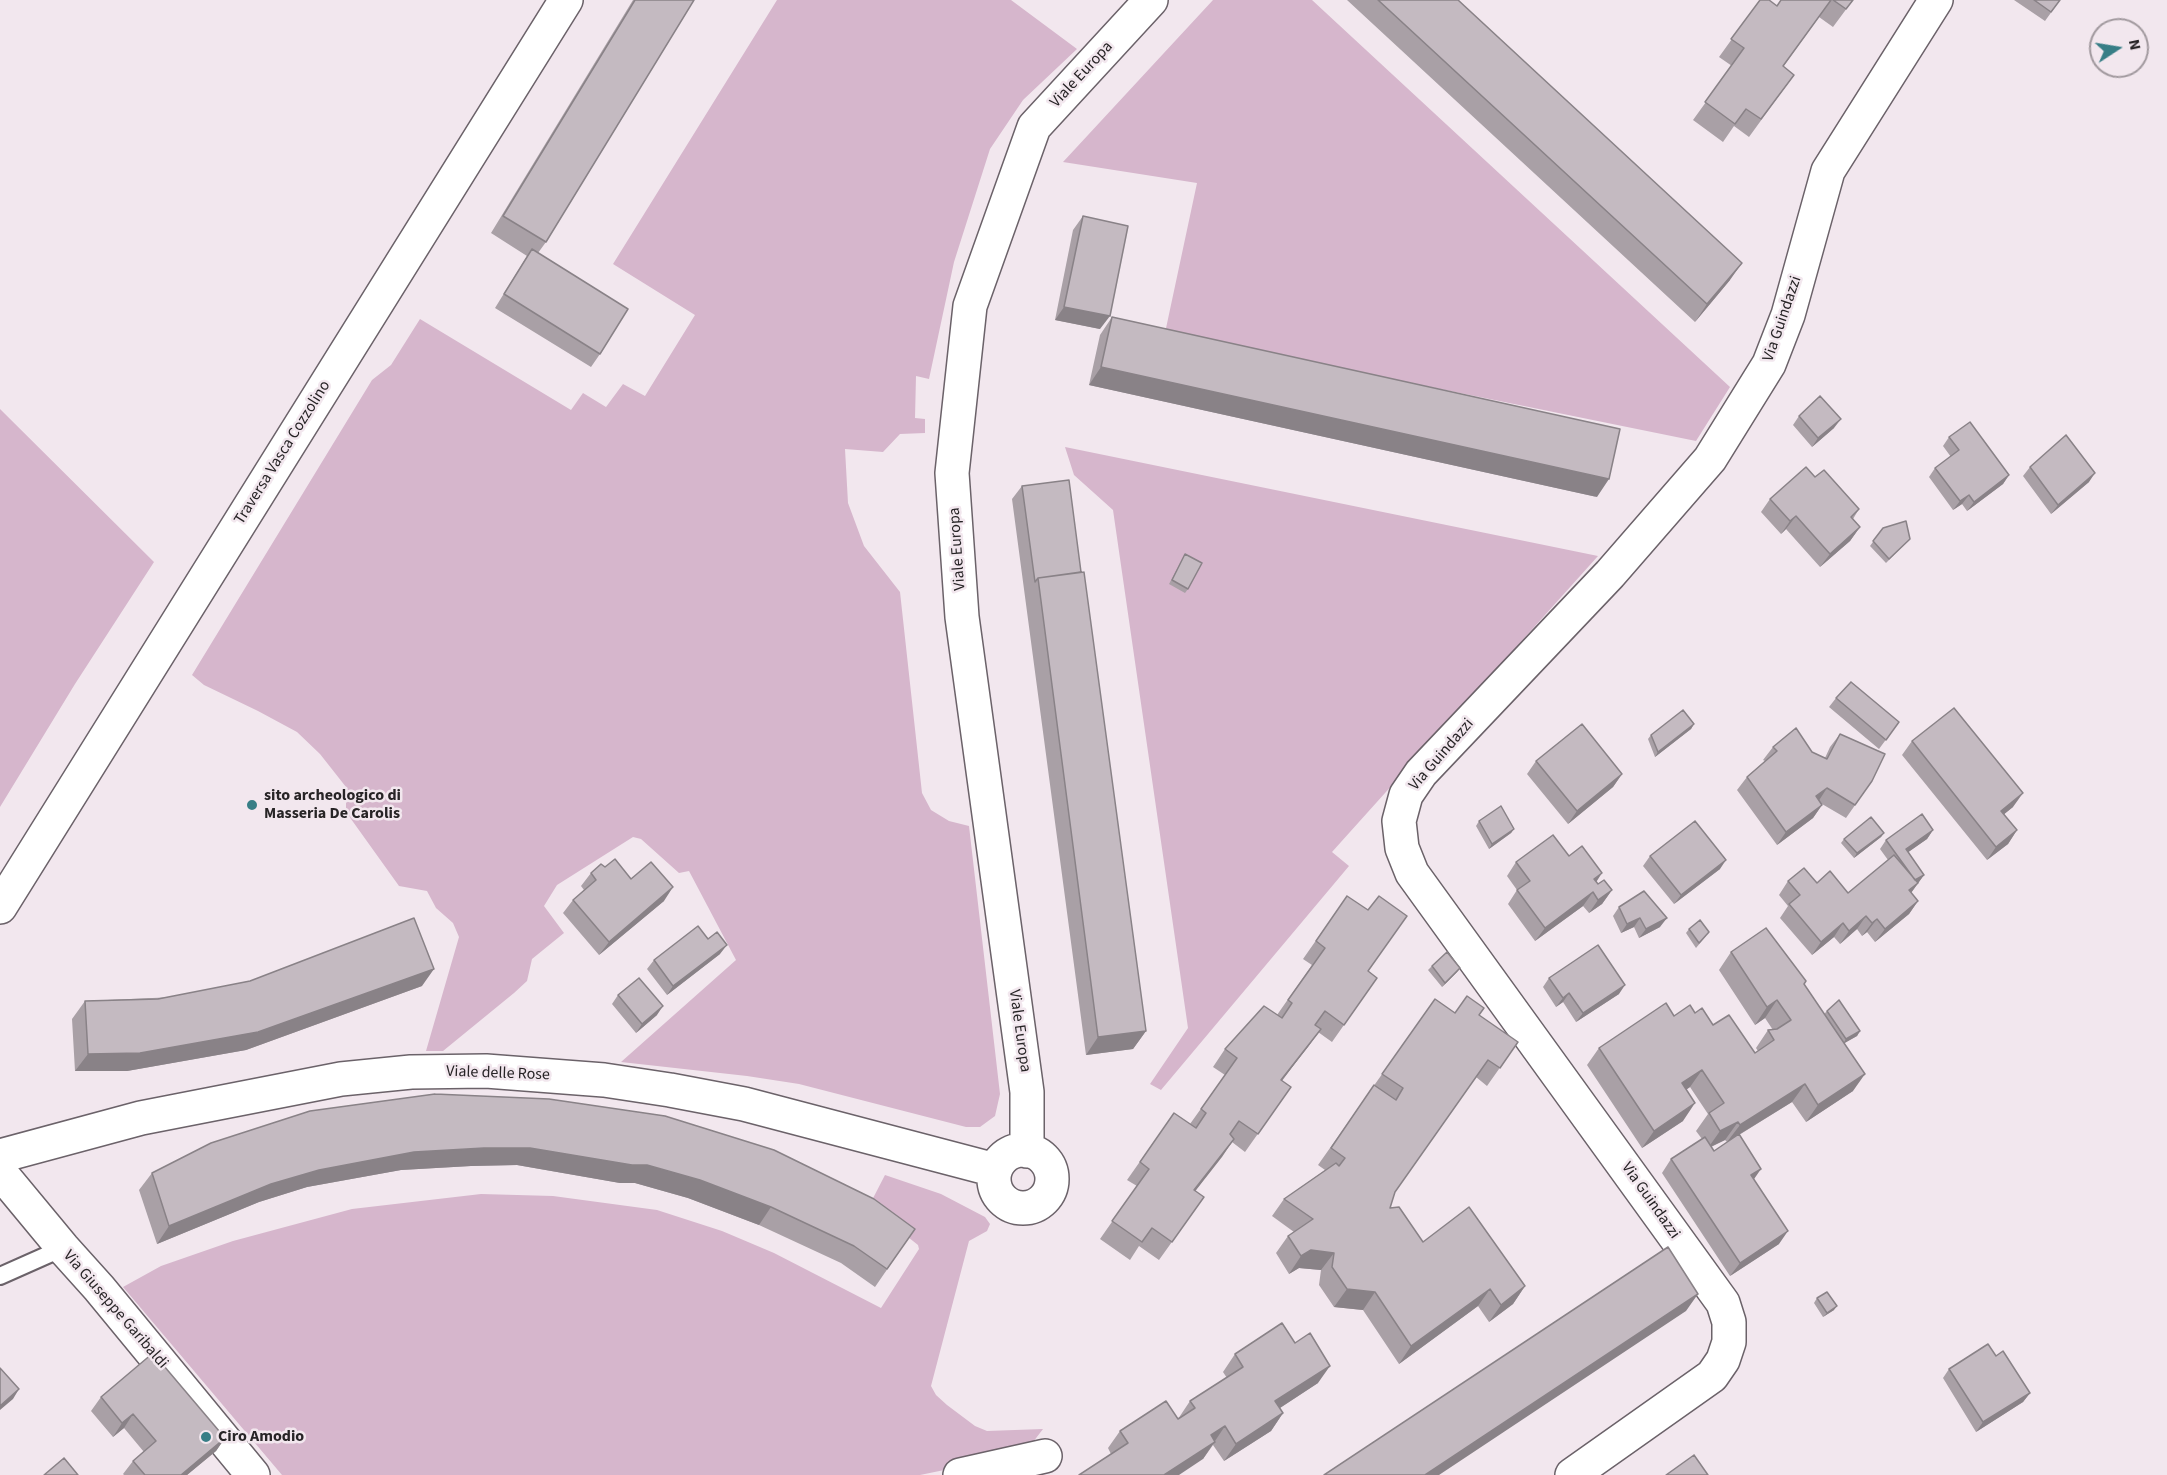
<!DOCTYPE html>
<html>
<head>
<meta charset="utf-8">
<style>
  body { margin:0 }
  #map { position:relative; width:2167px; height:1475px; overflow:hidden; background:#f2e7ee; font-family:"Source Sans 3",sans-serif }
  canvas { display:block }
  .north { position:absolute; left:2089px; top:18px; width:60px; height:60px; box-sizing:border-box; background:#f2e7ee; border:2px solid #a1999e; border-radius:50%; rotate:78deg; font-size:16px; font-weight:700; line-height:24px; text-align:center; color:#272426 }
  .north::after { content:''; display:block; margin:auto; width:21px; height:27px; background:#377e86; clip-path:polygon(50% 0,100% 100%,50% 72%,0 100%) }
</style>
</head>
<body>
<div id="map">
<canvas width="2167" height="1475"></canvas>
<div class="north">N</div>
</div>
<script>
const c = document.querySelector('canvas').getContext('2d');
c.lineJoin = 'round';
function fillPath(path, color) {
  c.fillStyle = color;
  c.fill(path, 'evenodd');
}
function poly(rows) {
  const path = new Path2D();
  for (const r of rows) {
    if (r.length === 3) {
      path.moveTo(r[0] + r[2], r[1]);
      path.arc(r[0], r[1], r[2], 0, 2 * Math.PI);
      continue;
    }
    path.moveTo(r[0], r[1]);
    for (let i = 2; i < r.length; i += 2) path.lineTo(r[i], r[i + 1]);
  }
  return path;
}
function stroke(path, color, width, dash) {
  c.strokeStyle = color;
  c.lineWidth = width;
  c.lineCap = dash ? 'butt' : 'round';
  c.setLineDash(dash || []);
  c.stroke(path);
}
function label(font, color, halo, rows, align = 'center') {
  c.font = font + ' "Source Sans 3",sans-serif';
  c.lineWidth = 5;
  c.setLineDash([]);
  c.textBaseline = 'middle';
  c.strokeStyle = halo;
  c.fillStyle = color;
  for (const [text, x, y, turn = 0] of rows) {
    c.save();
    c.translate(x, y);
    c.rotate((+turn || 0) * Math.PI / 180);
    c.textAlign = isNaN(turn) ? turn : align;
    if (halo) c.strokeText(text, 0, 0);
    c.fillText(text, 0, 0);
    c.restore();
  }
}
fillPath(poly([
  [777,0,1011,0,1077,49,1023,100,990,149,954,262,929,379,916,376,915,418,925,419,925,433,900,434,883,452,845,449,848,503,864,546,900,592,922,793,931,810,949,821,969,826,1000,1094,995,1116,980,1127,966,1127,799,1084,747,1076,621,1062,736,960,689,871,679,873,641,839,633,837,557,885,544,906,564,933,532,959,527,981,514,993,443,1051,426,1051,459,937,453,923,436,908,427,891,399,886,346,812,346,787,320,754,297,732,258,711,204,685,192,675,372,380,391,365,420,319,571,410,583,393,606,407,623,384,645,396,695,315,613,264],
  [1213,0,1312,0,1730,387,1696,441,1165,333,1197,183,1063,162],
  [0,409,154,562,75,684,0,807],
  [1065,447,1598,556,1332,852,1349,866,1161,1090,1150,1084,1188,1028,1113,510,1074,475],
  [885,1175,941,1194,985,1217,990,1224,987,1231,969,1241,931,1386,936,1395,947,1405,975,1426,987,1431,1043,1429,1030,1446,988,1461,920,1475,282,1475,123,1287,161,1266,233,1241,352,1209,481,1194,553,1196,657,1210,722,1231,774,1253,881,1308,919,1249,918,1245,869,1206]
]), '#d6b6cc');
const service = poly([
  [0,1276,63,1248]
]);
const minor = poly([
  [0,907,566,0],
  [1023,1179,29],
  [1027,1151,1027,1092,962,617,952,473,970,306,1034,127,1151,0],
  [0,1156,141,1118,341,1079,411,1072,486,1071,604,1080,670,1090,744,1104,995,1170],
  [960,1475,1045,1456],
  [1572,1475,1712,1376,1723,1360,1729,1342,1729,1322,1723,1303,1412,873,1402,848,1399,821,1406,795,1421,773,1610,574,1710,459,1769,364,1788,315,1828,171,1936,0]
]);
const secondary = poly([
  [0,1172,63,1248,99,1288,253,1475]
]);
stroke(service, '#6b6269', 20);
stroke(minor, '#6b6269', 36);
stroke(secondary, '#6b6269', 36);
stroke(service, '#fff', 16);
stroke(minor, '#fff', 33);
stroke(secondary, '#fff', 33);
fillPath(poly([
  [633,0,694,0,546,242,538,253,600,354,591,367,495,308,527,256,491,233],
  [1347,0,1458,0,1730,280,1695,322],
  [1760,0,1777,6,1781,0,1853,0,1833,27,1819,17,1783,67,1794,75,1749,137,1734,126,1723,142,1693,120,1732,66,1719,57],
  [2014,0,2060,0,2045,21],
  [1083,216,1100,329,1055,320,1073,230],
  [1112,317,1597,497,1089,385,1100,335],
  [1799,416,1834,428,1812,447,1793,425],
  [1949,437,2009,475,2003,484,1967,511,1962,504,1953,510,1929,477,1935,468,1951,457,1943,446],
  [2030,467,2089,482,2051,514,2023,476],
  [1815,477,1859,509,1853,519,1860,527,1850,541,1820,567,1786,529,1781,534,1761,512,1770,499],
  [1022,486,1081,572,1146,1031,1133,1049,1086,1055,1012,499],
  [1883,528,1910,539,1886,563,1870,546],
  [1185,554,1188,589,1185,593,1169,584],
  [1836,698,1899,722,1879,749,1829,707],
  [1694,724,1691,729,1655,757,1648,739,1651,735],
  [1840,734,1872,781,1846,818,1822,804,1822,805,1813,818,1777,845,1737,790,1747,777,1765,761,1763,760,1773,747,1812,752,1825,758,1830,747],
  [1912,741,2013,807,2004,814,2017,830,2008,844,1987,860,1902,755],
  [1536,761,1622,774,1613,787,1568,824,1527,774],
  [1479,821,1514,829,1511,833,1489,849,1476,826],
  [1933,830,1927,839,1908,852,1924,875,1911,893,1918,901,1909,914,1875,942,1867,932,1862,936,1857,929,1840,944,1834,937,1812,955,1780,918,1788,906,1779,895,1788,881,1848,893,1888,860,1880,849,1886,840],
  [1884,833,1881,837,1854,858,1841,843,1844,839],
  [1569,856,1598,884,1612,890,1602,904,1589,913,1583,906,1535,941,1508,904,1517,890,1507,876,1516,862],
  [1650,856,1720,869,1674,904,1643,866],
  [605,867,631,879,664,901,599,955,563,913,573,900,584,890,581,886,591,873],
  [1347,896,1368,971,1377,978,1332,1042,1318,1032,1282,1081,1291,1087,1245,1152,1232,1142,1195,1191,1204,1197,1159,1260,1139,1246,1130,1260,1100,1239,1137,1186,1127,1180,1174,1113,1190,1124,1225,1075,1213,1067,1225,1049,1277,1015,1312,965,1303,959],
  [1619,907,1660,927,1639,938,1634,927,1621,933,1613,916],
  [1689,929,1706,936,1696,948,1686,933],
  [1731,952,1804,984,1824,1014,1827,1011,1860,1031,1857,1036,1844,1043,1853,1091,1806,1122,1792,1102,1739,1135,1754,1179,1779,1244,1730,1276,1662,1173,1671,1159,1702,1139,1696,1131,1708,1114,1690,1087,1686,1090,1683,1121,1642,1148,1587,1065,1599,1048,1674,1016,1695,1013,1755,1053,1758,1051,1756,1048,1768,1030,1773,1030,1765,1018,1755,1025,1719,970],
  [1725,1140,1727,1142,1714,1151,1711,1147],
  [720,954,667,995,647,969,654,960],
  [1432,966,1460,968,1457,972,1442,987,1428,970],
  [1549,978,1619,994,1576,1022,1563,1002,1556,1007,1543,987],
  [422,986,246,1050,127,1071,75,1071,72,1019,85,1001],
  [618,995,657,1015,636,1033,612,1004],
  [1435,999,1455,1013,1479,1015,1518,1042,1487,1086,1476,1077,1395,1192,1390,1208,1423,1242,1525,1286,1513,1304,1489,1322,1478,1306,1399,1364,1363,1310,1334,1307,1319,1285,1321,1270,1299,1268,1289,1274,1276,1253,1288,1236,1294,1232,1272,1216,1284,1199,1325,1170,1318,1165],
  [310,1111,915,1229,875,1287,841,1263,759,1225,688,1198,635,1183,620,1183,517,1165,471,1166,401,1170,307,1187,259,1202,157,1244,139,1190,152,1173],
  [1817,1298,1834,1310,1823,1317,1814,1303],
  [1235,1354,1318,1383,1280,1408,1283,1413,1271,1431,1224,1461,1213,1445,1203,1459,1111,1454,1108,1448,1120,1431,1178,1419,1190,1401,1227,1378,1223,1372],
  [1996,1356,2030,1393,2023,1402,1976,1432,1943,1378,1949,1369],
  [101,1397,225,1438,216,1451,187,1475,124,1475,123,1474,133,1461,144,1452,124,1428,113,1437,91,1411]
]), '#a9a0a6');
fillPath(poly([
  [1742,263,1730,280,1695,322,1707,304],
  [1064,307,1110,316,1100,329,1055,320],
  [1101,367,1609,479,1597,497,1089,385],
  [1841,419,1834,428,1812,447,1818,438],
  [2095,473,2089,482,2051,514,2058,505],
  [2009,475,2003,484,1967,511,1974,502],
  [1969,495,1962,504,1953,510,1960,501],
  [1796,516,1786,529,1781,534,1790,521],
  [1860,527,1850,541,1820,567,1830,554],
  [1694,724,1691,729,1655,757,1658,752],
  [1622,774,1613,787,1568,824,1577,811],
  [1827,788,1818,802,1816,796],
  [2023,793,2013,807,1992,824,2001,811],
  [1822,805,1813,818,1777,845,1786,832],
  [1514,829,1511,833,1489,849,1492,844],
  [1933,830,1927,839,1900,858,1906,849],
  [2017,830,2008,844,1987,860,1996,847],
  [1884,833,1881,837,1854,858,1857,853],
  [1726,860,1720,869,1674,904,1681,895],
  [1602,873,1593,887,1594,879],
  [1924,875,1908,897,1900,904,1915,881],
  [673,887,664,901,599,955,609,942],
  [1612,890,1602,904,1589,913,1598,900],
  [1593,892,1583,906,1535,941,1545,928],
  [1918,901,1909,914,1875,942,1885,929],
  [1866,916,1857,929,1840,944,1849,931],
  [1640,918,1634,927,1621,933,1627,924],
  [1667,918,1660,927,1639,938,1646,929],
  [1877,919,1867,932,1862,936,1872,923],
  [1843,923,1834,937,1812,955,1821,942],
  [727,945,720,954,667,995,673,986],
  [1460,968,1457,972,1442,987,1445,983],
  [434,969,422,986,246,1050,127,1071,75,1071,88,1054],
  [1625,985,1619,994,1576,1022,1583,1013],
  [1569,993,1563,1002,1556,1007,1563,998],
  [1777,1000,1765,1018,1755,1025,1767,1007],
  [663,1006,657,1015,636,1033,642,1024],
  [1321,1029,1308,1047,1268,1098,1281,1080],
  [1146,1031,1133,1049,1086,1055,1098,1037],
  [1860,1031,1857,1036,1843,1044,1846,1039],
  [1702,1070,1690,1087,1669,1101,1682,1083],
  [1865,1074,1853,1091,1806,1122,1818,1105],
  [1805,1084,1792,1102,1727,1142,1740,1125],
  [1695,1103,1683,1121,1642,1148,1654,1131],
  [1738,1122,1725,1140,1708,1148,1720,1131],
  [1234,1139,1222,1157,1182,1208,1194,1190],
  [484,1148,530,1148,647,1165,700,1180,771,1207,759,1225,688,1198,635,1183,620,1183,517,1165,471,1166,401,1170,307,1187,259,1202,157,1244,169,1226,271,1184,319,1170,414,1152],
  [1761,1169,1752,1182,1751,1175],
  [1788,1231,1779,1244,1730,1276,1740,1263],
  [1311,1250,1334,1253,1321,1270,1299,1268,1289,1274,1301,1256],
  [1525,1286,1513,1304,1489,1322,1501,1305],
  [1347,1289,1375,1292,1363,1310,1334,1307],
  [1490,1289,1478,1306,1399,1364,1411,1346],
  [1698,1294,1686,1311,1439,1475,1425,1475],
  [1837,1306,1834,1310,1823,1317,1827,1313],
  [1330,1366,1318,1383,1263,1419,1275,1401],
  [19,1389,13,1399,0,1410,0,1406],
  [2030,1393,2023,1402,1976,1432,1983,1422],
  [1283,1413,1271,1431,1224,1461,1236,1444],
  [133,1414,124,1428,113,1437,122,1423],
  [1225,1426,1203,1459,1179,1475,1164,1475,1211,1435],
  [225,1438,216,1451,187,1475,181,1475]
]), '#898287');
const building = poly([
  [635,0,694,0,546,242,503,216,635,0],
  [1378,0,1458,0,1742,263,1707,304,1378,0],
  [1760,0,1769,0,1777,6,1781,0,1831,0,1783,66,1794,75,1761,119,1746,109,1735,124,1705,102,1744,48,1731,39,1760,0],
  [1833,0,1853,0,1846,9,1833,0],
  [2034,0,2060,0,2051,12,2034,0],
  [1083,216,1128,226,1110,316,1064,307,1083,216],
  [532,249,628,309,600,354,504,294,532,249],
  [1112,317,1620,429,1609,479,1101,367,1112,317],
  [1820,396,1841,419,1818,438,1799,416,1820,396],
  [1970,422,2009,475,1974,502,1969,495,1960,501,1935,468,1959,450,1949,437,1970,422],
  [2066,435,2095,473,2058,505,2030,467,2066,435],
  [1806,467,1815,477,1824,470,1859,509,1851,517,1860,527,1830,554,1796,516,1790,521,1770,499,1806,467],
  [1069,480,1081,572,1038,578,1035,582,1022,486,1069,480],
  [1906,521,1910,539,1889,559,1873,541,1883,528,1906,521],
  [1185,554,1202,563,1188,589,1172,580,1185,554],
  [1084,572,1146,1031,1098,1037,1038,578,1084,572],
  [1851,682,1899,722,1886,740,1836,698,1851,682],
  [1954,708,2023,793,2001,811,2017,830,1996,847,1912,741,1954,708],
  [1683,710,1694,724,1658,752,1651,735,1683,710],
  [1582,724,1622,774,1577,811,1536,761,1582,724],
  [1796,728,1812,752,1827,759,1840,734,1885,754,1872,781,1855,805,1827,788,1816,796,1822,805,1786,832,1747,777,1777,751,1773,747,1796,728],
  [1501,806,1514,829,1492,844,1479,821,1501,806],
  [1922,814,1933,830,1906,849,1924,875,1915,880,1886,840,1922,814],
  [1871,817,1884,833,1857,853,1844,839,1871,817],
  [1695,821,1726,860,1681,895,1650,856,1695,821],
  [1553,835,1569,856,1582,846,1602,873,1594,879,1598,884,1604,880,1612,890,1598,900,1593,892,1545,928,1517,890,1530,881,1516,862,1553,835],
  [1894,855,1918,883,1909,890,1918,901,1885,929,1877,919,1872,923,1866,916,1849,931,1843,923,1821,942,1789,904,1800,895,1788,881,1804,868,1817,883,1830,871,1848,893,1894,855],
  [615,859,631,879,651,862,673,887,609,942,573,900,596,880,591,873,601,864,605,867,615,859],
  [1644,891,1667,918,1646,929,1640,918,1627,924,1619,907,1644,891],
  [1347,896,1368,910,1379,896,1407,916,1368,971,1377,978,1344,1025,1325,1011,1315,1025,1321,1029,1281,1080,1291,1087,1258,1134,1239,1121,1230,1134,1234,1139,1194,1190,1204,1197,1172,1242,1152,1228,1142,1242,1112,1221,1149,1169,1140,1162,1174,1113,1196,1128,1206,1113,1201,1109,1237,1058,1225,1049,1264,1006,1282,1018,1292,1003,1288,1000,1325,948,1316,941,1347,896],
  [414,918,434,969,258,1032,140,1053,88,1054,85,1001,158,999,250,981,414,918],
  [1700,920,1709,932,1699,943,1689,929,1700,920],
  [698,926,708,939,717,932,727,945,673,986,654,960,698,926],
  [1766,928,1806,981,1804,984,1865,1074,1818,1105,1805,1084,1740,1125,1738,1122,1720,1131,1709,1113,1724,1103,1702,1070,1682,1083,1695,1103,1654,1131,1599,1048,1666,1003,1674,1016,1690,1005,1695,1013,1702,1008,1713,1025,1729,1015,1755,1053,1774,1040,1768,1030,1777,1029,1791,1020,1777,1000,1767,1007,1731,952,1766,928],
  [1598,945,1625,985,1583,1013,1569,993,1563,998,1549,978,1598,945],
  [1447,952,1460,968,1445,983,1432,966,1447,952],
  [639,978,663,1006,642,1024,618,995,639,978],
  [1467,996,1484,1008,1479,1015,1518,1042,1500,1068,1488,1060,1395,1192,1390,1208,1399,1207,1423,1242,1469,1207,1525,1286,1501,1305,1490,1289,1411,1346,1375,1292,1347,1289,1332,1267,1334,1253,1311,1250,1301,1256,1288,1236,1313,1219,1284,1199,1336,1163,1339,1166,1345,1158,1331,1148,1374,1085,1396,1100,1403,1088,1382,1074,1435,999,1455,1013,1467,996],
  [1839,1000,1860,1031,1846,1039,1827,1011,1839,1000],
  [435,1094,549,1099,665,1116,774,1150,874,1199,915,1229,887,1269,854,1246,771,1207,700,1180,647,1165,632,1165,530,1148,484,1148,414,1152,319,1170,271,1184,169,1226,152,1173,211,1143,310,1111,435,1094],
  [1739,1134,1761,1169,1751,1175,1788,1231,1740,1263,1671,1159,1705,1137,1714,1151,1739,1134],
  [1668,1247,1698,1294,1425,1475,1324,1475,1668,1247],
  [1827,1292,1837,1306,1827,1313,1817,1298,1827,1292],
  [1282,1323,1295,1343,1310,1333,1330,1366,1275,1401,1283,1413,1236,1444,1225,1426,1211,1435,1215,1442,1164,1475,1079,1475,1128,1443,1120,1431,1166,1401,1178,1419,1195,1408,1190,1401,1243,1367,1235,1354,1282,1323],
  [1988,1344,1996,1356,2003,1351,2030,1393,1983,1422,1949,1369,1988,1344],
  [153,1353,225,1438,181,1475,145,1475,133,1461,156,1441,133,1414,122,1423,101,1397,153,1353],
  [0,1368,19,1389,0,1406,0,1368],
  [1694,1455,1708,1475,1666,1475,1694,1455],
  [64,1458,78,1475,44,1475,64,1458]
]);
fillPath(building, '#c4bac1');
stroke(building, '#898287', 1.5);
for (const [x, y, r, color] of [
  [252,805,6,"#377e86"],
  [206,1437,6,"#377e86"]
]) {
  const dot = new Path2D();
  dot.arc(x, y, r, 0, 2 * Math.PI);
  c.fillStyle = color;
  c.fill(dot);
  stroke(dot, '#f2e7ee', 2);
}
label('16px', '#272426', '#f2e7ee', [
  ["Viale Europa",1082,75,-47],
  ["Via Guindazzi",1783,319,-71],
  ["Traversa Vasca Cozzolino",283,453,-58],
  ["Viale Europa",958,549,-94],
  ["Via Guindazzi",1442,755,-49],
  ["Viale Europa",1019,1031,82],
  ["Viale delle Rose",498,1074,2],
  ["Via Guindazzi",1650,1201,55],
  ["Via Giuseppe Garibaldi",115,1310,49]
]);
label('bold 16px', '#272426', '#f2e7ee', [
  ["sito archeologico di",264,796],
  ["Masseria De Carolis",264,814],
  ["Ciro Amodio",218,1437]
], 'left');
</script>
</body>
</html>
